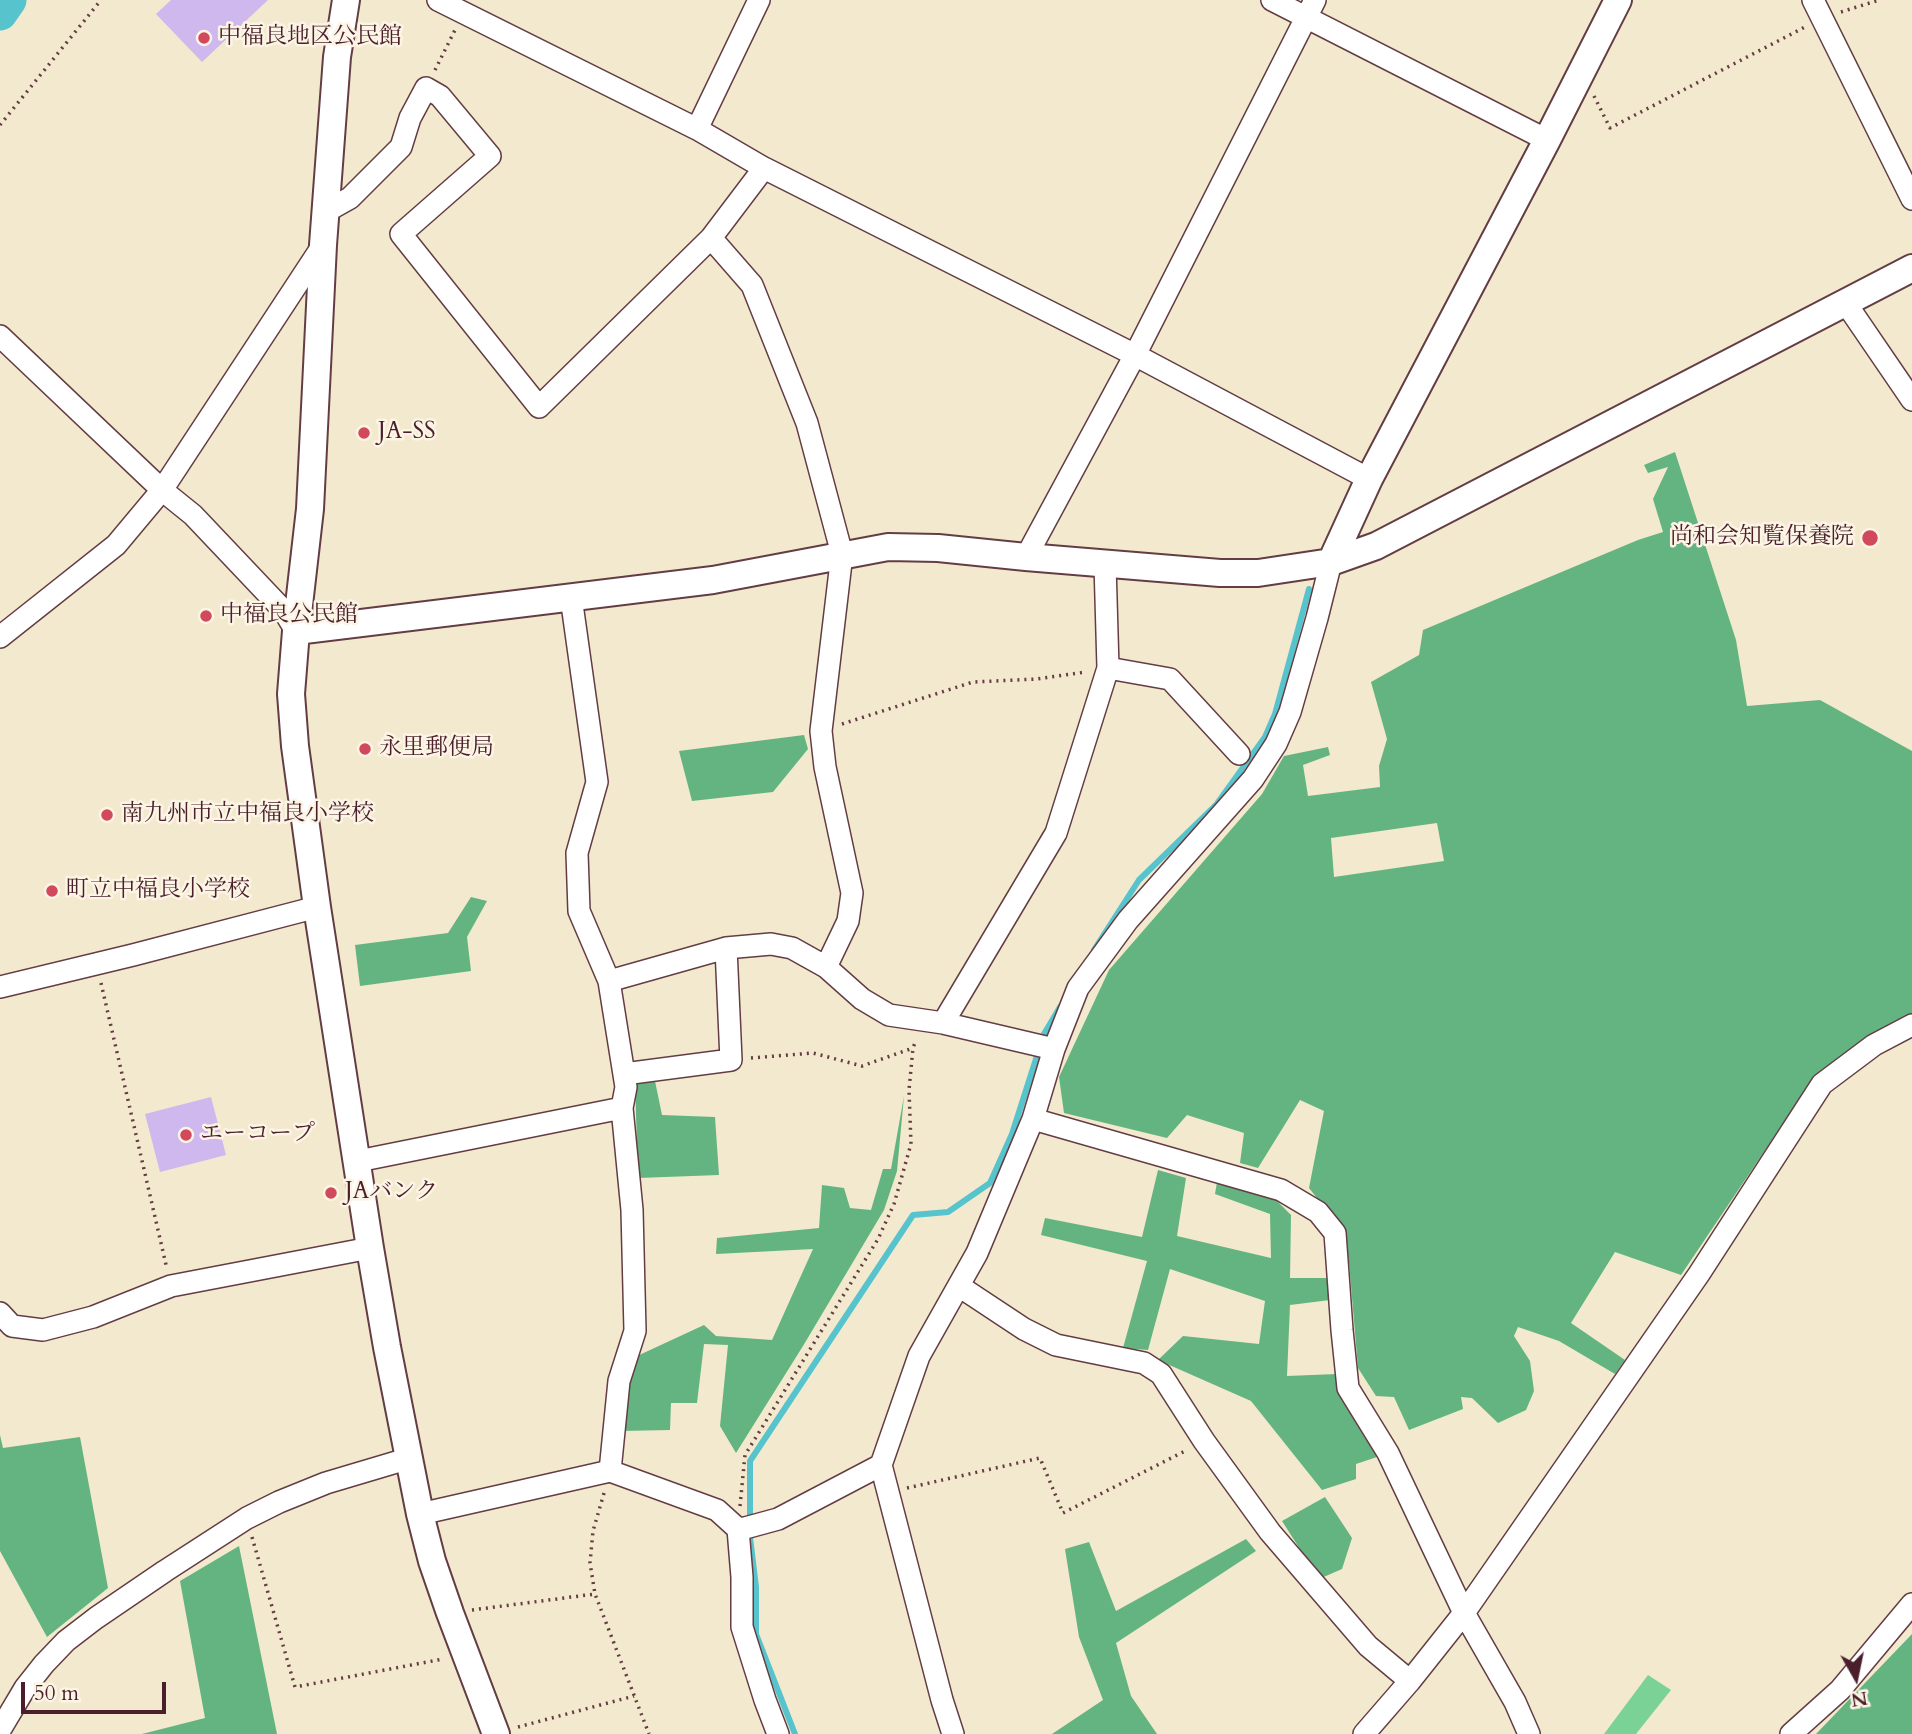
<!DOCTYPE html>
<html>
<head>
<meta charset="utf-8">
<style>
  body { margin:0 }
  #map { position:relative; width:1912px; height:1734px; overflow:hidden; background:#f3e9ce; font-family:Cardo,serif }
  canvas { display:block }
  .north { position:absolute; left:1821px; top:1643px; width:70px; height:70px; -webkit-text-stroke:5px #fcf5e5; paint-order:stroke; rotate:171deg; font-size:19px; font-weight:700; line-height:28px; text-align:center; color:#4a1f2b }
  .north::after { content:''; display:block; margin:auto; width:24px; height:32px; background:#4a1f2b; clip-path:polygon(50% 0,100% 100%,50% 72%,0 100%) }
  .scale { position:absolute; left:21px; top:1682px; width:145px; height:32px; box-sizing:border-box; border:4px solid #4a1f2b; border-top:0; padding-left:9px; font-size:21px; line-height:24px; white-space:nowrap; color:#4a1f2b; -webkit-text-stroke:5px #fcf5e5; paint-order:stroke }
</style>
</head>
<body>
<div id="map">
<canvas width="1912" height="1734"></canvas>
<div class="north">N</div>
<div class="scale">50 m</div>
</div>
<script>
const c = document.querySelector('canvas').getContext('2d');
c.lineJoin = 'round';
function fillPath(path, color) {
  c.fillStyle = color;
  c.fill(path, 'evenodd');
}
function poly(rows) {
  const path = new Path2D();
  for (const r of rows) {
    path.moveTo(r[0], r[1]);
    for (let i = 2; i < r.length; i += 2) path.lineTo(r[i], r[i + 1]);
  }
  return path;
}
function stroke(path, color, width, dash) {
  c.strokeStyle = color;
  c.lineWidth = width;
  c.lineCap = dash ? 'butt' : 'round';
  c.setLineDash(dash || []);
  c.stroke(path);
}
function label(font, color, halo, rows, align = 'center') {
  c.font = font + ' Cardo,"Noto Serif JP",serif';
  c.lineWidth = 5;
  c.setLineDash([]);
  c.textBaseline = 'middle';
  c.strokeStyle = halo;
  c.fillStyle = color;
  for (const [text, x, y, turn = 0] of rows) {
    c.save();
    c.translate(x, y);
    c.rotate((+turn || 0) * Math.PI / 180);
    c.textAlign = isNaN(turn) ? turn : align;
    if (halo) c.strokeText(text, 0, 0);
    c.fillText(text, 0, 0);
    c.restore();
  }
}
fillPath(poly([
  [1648,1675,1671,1690,1636,1734,1604,1734]
]), '#7ad297');
fillPath(poly([
  [1675,452,1736,640,1747,706,1820,700,1912,751,1912,1019,1813,1079,1681,1275,1615,1252,1571,1323,1625,1360,1615,1374,1559,1341,1518,1327,1514,1336,1530,1361,1534,1391,1526,1410,1498,1423,1472,1398,1461,1397,1463,1409,1409,1430,1394,1397,1376,1396,1358,1368,1349,1262,1344,1232,1309,1188,1324,1111,1300,1100,1258,1168,1240,1163,1244,1133,1187,1115,1167,1138,1064,1113,1059,1077,1109,970,1262,794,1284,756,1328,747,1330,755,1303,765,1308,796,1380,787,1379,766,1387,739,1371,682,1419,655,1423,630,1638,540,1663,532,1653,499,1668,467,1648,473,1644,465],
  [1437,823,1444,861,1334,877,1331,838],
  [804,735,808,749,773,792,692,801,679,751],
  [471,897,487,901,467,937,471,971,360,986,355,945,448,933],
  [655,1081,662,1115,715,1117,719,1175,638,1178,635,1082],
  [904,1096,897,1171,884,1210,803,1346,736,1453,720,1426,728,1345,704,1344,697,1403,671,1403,670,1430,621,1431,635,1357,704,1325,716,1336,772,1340,813,1249,716,1254,717,1238,819,1228,822,1185,844,1188,850,1208,871,1210,883,1169,891,1169],
  [1158,1170,1186,1178,1177,1236,1271,1258,1270,1214,1215,1194,1217,1182,1273,1197,1291,1215,1290,1278,1329,1278,1330,1300,1290,1305,1287,1376,1337,1374,1380,1456,1356,1464,1356,1479,1322,1490,1251,1401,1158,1360,1183,1336,1259,1344,1265,1301,1170,1269,1148,1350,1123,1348,1147,1261,1041,1235,1045,1218,1142,1237],
  [0,1435,3,1448,80,1437,108,1588,47,1637,0,1551],
  [1325,1497,1352,1538,1342,1569,1319,1579,1282,1521],
  [1246,1539,1256,1551,1116,1643,1131,1696,1157,1734,1052,1734,1103,1700,1079,1637,1065,1549,1089,1542,1116,1611],
  [239,1546,277,1734,142,1734,205,1718,180,1581],
  [1912,1634,1912,1734,1816,1734]
]), '#63b480');
stroke(poly([
  [1094,950,1139,880,1216,805,1265,737,1275,714,1309,589],
  [795,1734,756,1634,756,1587,750,1537,750,1461,913,1215,948,1212,990,1183,1012,1134,1044,1034,1060,1007]
]), '#57c4cd', 6);
stroke(poly([
  [0,13,9,0]
]), '#57c4cd', 35);
fillPath(poly([
  [171,0,268,0,202,62,156,14],
  [211,1097,226,1155,160,1172,145,1114]
]), '#ceb8ed');
const minor = poly([
  [438,0,697,129,764,168,1135,355,1369,479],
  [1272,0,1547,140],
  [1813,0,1912,199],
  [697,129,759,0],
  [325,212,350,198,401,147,410,118,426,88,440,96,490,156,401,234,539,407,711,238,764,168],
  [711,238,752,285,807,423,842,554,821,731,825,767,852,893,848,921,826,967,862,999,889,1015,943,1023,1054,1049],
  [1845,302,1912,400],
  [0,336,162,490,193,515,284,611,296,631],
  [1026,557,1135,355,1315,0],
  [0,637,116,545,162,490,323,245],
  [1108,668,1170,679,1239,754],
  [609,981,726,948,771,944,792,948,826,967],
  [0,987,133,955,317,907],
  [943,1023,1056,833,1108,668,1105,564],
  [624,1074,731,1060,726,948],
  [1033,1119,1281,1190,1318,1212,1335,1233,1342,1330,1348,1388,1388,1453,1464,1613,1515,1702,1529,1734],
  [358,1161,622,1108,626,1087,609,981,579,911,577,853,597,782,571,597],
  [959,1286,1024,1329,1056,1345,1144,1363,1161,1374,1204,1441,1270,1532,1368,1646,1410,1681,1464,1613,1699,1274,1822,1084,1874,1045,1912,1025],
  [0,1313,12,1326,43,1330,93,1317,171,1286,370,1248],
  [610,1471,619,1381,635,1331,632,1210,622,1108],
  [420,1514,610,1471,717,1510,738,1529,745,1528,778,1519,881,1465],
  [738,1529,742,1577,742,1627,765,1700,778,1734],
  [0,1730,25,1688,44,1664,66,1641,96,1618,165,1571,247,1518,279,1502,326,1483,410,1458],
  [953,1734,942,1700,881,1465,919,1356,977,1253,1033,1119,1054,1049,1078,988,1128,920,1253,779,1276,744,1290,712,1317,618,1331,562],
  [1364,1734,1410,1681],
  [1791,1734,1840,1690,1912,1604]
]);
const tertiary = poly([
  [346,0,337,57,323,245,310,509,296,631,291,694,295,746,317,907,370,1248,387,1347,420,1514,432,1561,450,1613,496,1734],
  [1331,562,1369,479,1547,140,1618,0],
  [296,631,713,580,888,547,938,548,1026,557,1220,573,1258,573,1331,562,1376,546,1912,268]
]);
stroke(minor, '#633d43', 24);
stroke(tertiary, '#633d43', 30);
stroke(poly([
  [1841,12,1879,0],
  [435,70,455,30],
  [1594,96,1610,128,1805,27],
  [0,125,101,0],
  [842,724,973,682,1037,679,1086,672],
  [101,983,167,1269],
  [751,1058,813,1053,862,1066,913,1048],
  [907,1488,1040,1458,1063,1513,1187,1450],
  [604,1493,593,1531,590,1563,595,1594,649,1734],
  [740,1506,745,1455,878,1239,894,1204,911,1144,909,1090,913,1048,916,1040],
  [252,1537,295,1687,443,1659],
  [472,1610,595,1594],
  [518,1727,634,1696]
]), '#633d43', 3.5, [2, 5]);
stroke(minor, '#fff', 21);
stroke(tertiary, '#fff', 26);
for (const [x, y, r, color] of [
  [204,38,7,"#d1495b"],
  [364,433,7,"#d1495b"],
  [1870,538,9,"#d1495b"],
  [206,616,7,"#d1495b"],
  [365,749,7,"#d1495b"],
  [107,815,7,"#d1495b"],
  [52,891,7,"#d1495b"],
  [186,1135,7,"#d1495b"],
  [331,1193,7,"#d1495b"]
]) {
  const dot = new Path2D();
  dot.arc(x, y, r, 0, 2 * Math.PI);
  c.fillStyle = color;
  c.fill(dot);
  stroke(dot, '#fcf5e5', 2.5);
}
label('23px', '#4a1f2b', '#fcf5e5', [
  ["中福良地区公民館",218,38],
  ["JA-SS",378,433],
  ["尚和会知覧保養院",1854,538,"right"],
  ["中福良公民館",220,616],
  ["永里郵便局",379,749],
  ["南九州市立中福良小学校",121,815],
  ["町立中福良小学校",66,891],
  ["エーコープ",200,1135],
  ["JAバンク",345,1193]
], 'left');
</script>
</body>
</html>
